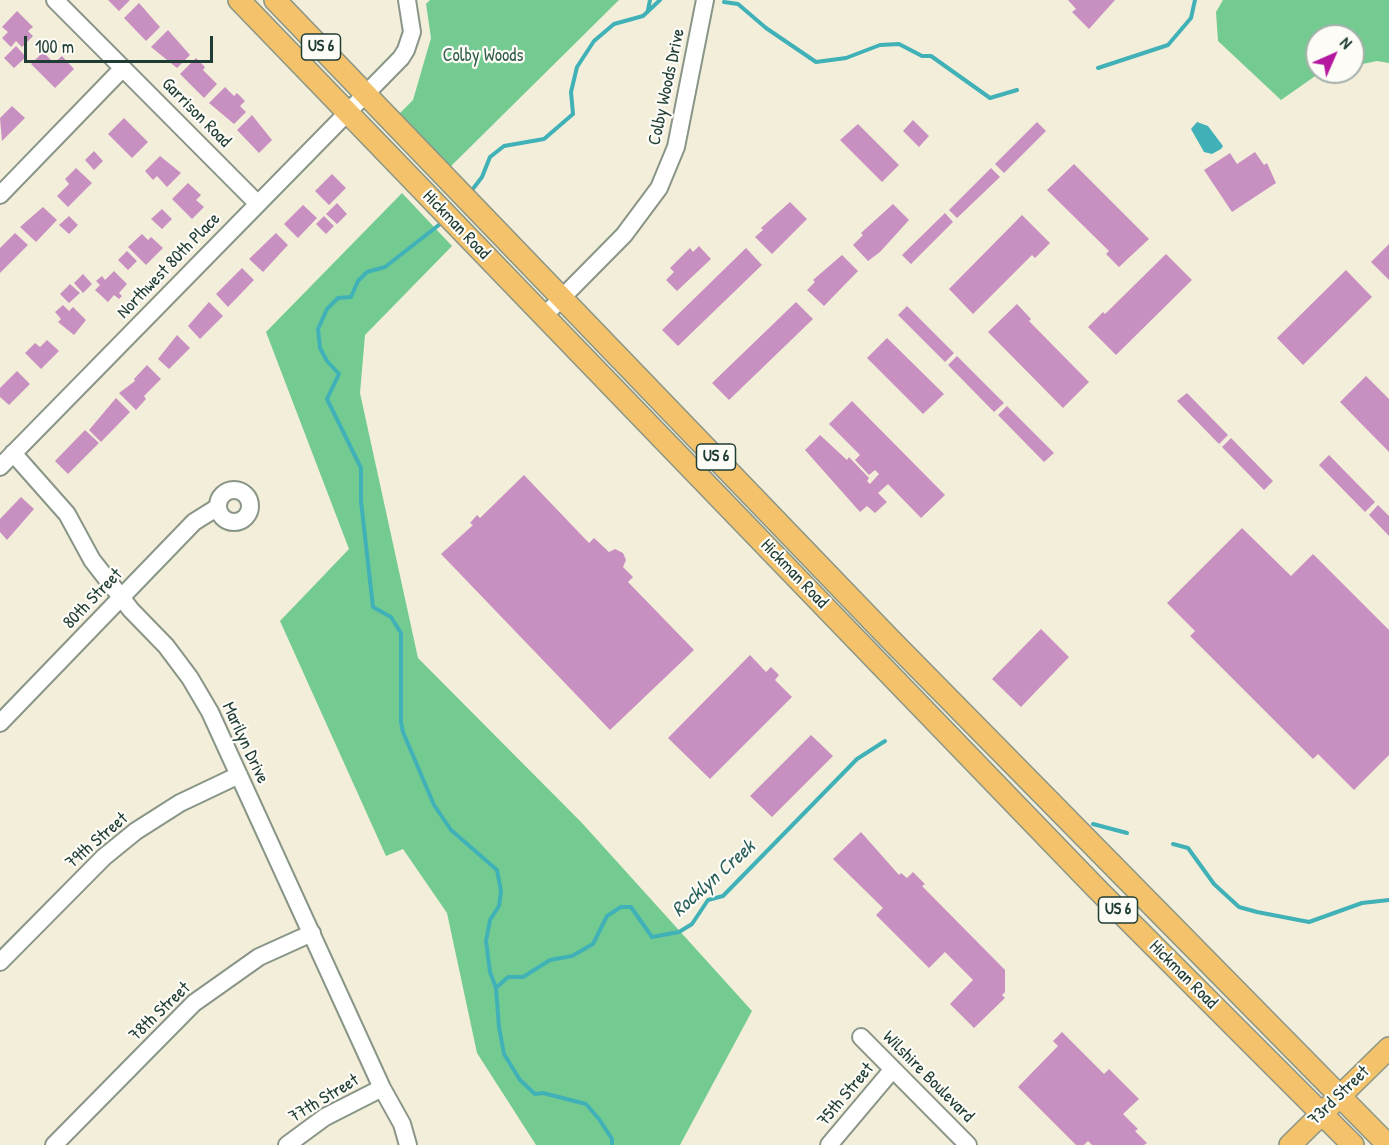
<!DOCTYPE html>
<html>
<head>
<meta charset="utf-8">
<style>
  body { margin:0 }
  #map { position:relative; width:1389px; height:1145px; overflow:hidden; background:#f3eeda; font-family:"Patrick Hand",sans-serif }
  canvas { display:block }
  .north { position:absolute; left:1305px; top:24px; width:60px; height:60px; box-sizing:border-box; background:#fdfcf7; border:2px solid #a4b0a9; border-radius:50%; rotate:45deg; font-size:16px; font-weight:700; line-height:24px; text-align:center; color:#1f3d34 }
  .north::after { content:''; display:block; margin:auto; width:21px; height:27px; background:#b5179e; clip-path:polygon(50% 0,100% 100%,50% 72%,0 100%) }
  .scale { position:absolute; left:24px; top:36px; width:189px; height:27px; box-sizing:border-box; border:3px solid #1f3d34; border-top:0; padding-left:8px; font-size:18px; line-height:21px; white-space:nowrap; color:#1f3d34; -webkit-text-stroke:4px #fdfcf7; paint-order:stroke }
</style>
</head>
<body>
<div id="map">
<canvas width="1389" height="1145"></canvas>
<div class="north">N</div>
<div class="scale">100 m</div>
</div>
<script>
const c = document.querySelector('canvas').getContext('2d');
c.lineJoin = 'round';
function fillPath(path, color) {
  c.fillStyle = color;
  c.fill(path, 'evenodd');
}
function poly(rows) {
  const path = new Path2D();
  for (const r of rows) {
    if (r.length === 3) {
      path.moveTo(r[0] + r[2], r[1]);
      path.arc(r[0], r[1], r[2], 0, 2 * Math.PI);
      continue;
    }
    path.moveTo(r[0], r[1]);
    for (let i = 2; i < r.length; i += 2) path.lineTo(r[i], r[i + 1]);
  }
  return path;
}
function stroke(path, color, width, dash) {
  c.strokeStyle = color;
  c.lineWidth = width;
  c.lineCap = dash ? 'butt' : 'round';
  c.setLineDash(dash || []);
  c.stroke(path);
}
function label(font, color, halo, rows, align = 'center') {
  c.font = font + ' "Patrick Hand",sans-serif';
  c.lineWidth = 4.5;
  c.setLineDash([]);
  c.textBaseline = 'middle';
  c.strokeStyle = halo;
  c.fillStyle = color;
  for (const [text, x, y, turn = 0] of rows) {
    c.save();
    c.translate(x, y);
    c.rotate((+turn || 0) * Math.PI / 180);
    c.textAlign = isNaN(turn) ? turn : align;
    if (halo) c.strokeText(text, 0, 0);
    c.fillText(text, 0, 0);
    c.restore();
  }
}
fillPath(poly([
  [430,0,619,0,443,174,392,121,413,100,431,38,426,4],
  [1223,0,1389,0,1389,63,1377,61,1353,66,1353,36,1317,36,1317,72,1321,72,1281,100,1218,41,1216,12],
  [402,193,452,246,365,335,360,393,418,658,582,823,752,1011,680,1145,536,1145,477,1053,447,913,403,849,386,856,280,621,349,549,266,332]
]), '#74cb91');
fillPath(poly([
  [1197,122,1208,126,1223,146,1221,149,1212,154,1204,152,1191,129]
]), '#41b1b8');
stroke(poly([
  [724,2,738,4,766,28,816,62,846,58,880,45,899,44,922,56,931,56,990,98,1017,90],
  [648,10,650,0],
  [1098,68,1168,45,1191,18,1195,0],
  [469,194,482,177,490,157,504,146,544,139,573,114,571,92,577,67,594,41,614,24,643,16,660,0],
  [444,221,385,267,367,272,358,281,351,297,338,298,327,309,318,329,320,348,327,361,339,374,327,399,361,468,361,501,373,607,391,617,401,633,401,722,403,732,434,805,451,830,497,870,501,891,499,906,490,920,486,941,490,972,496,988,499,1027,504,1054,520,1080,535,1094,543,1093,586,1104,599,1119,612,1139,612,1145],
  [1093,824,1127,833],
  [1173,844,1188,848,1214,884,1239,907,1257,912,1309,922,1362,903,1389,900],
  [496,988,508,977,523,977,550,960,572,956,593,944,607,916,621,907,631,907,652,937,679,932,692,924,708,900,723,896,857,759,885,741]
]), '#41b1b8', 4);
fillPath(poly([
  [108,0,130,0,119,11],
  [1068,0,1115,0,1089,29,1072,12,1076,9],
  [139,3,160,27,146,41,124,18],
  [17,11,33,27,28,31,33,36,22,47,16,41,11,47,2,38,8,32,2,27],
  [168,30,190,55,177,68,151,47],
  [16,46,26,57,14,68,4,58],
  [46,49,48,51,45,54,54,63,62,56,74,69,55,88,31,64],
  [196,58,205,67,203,70,217,84,204,98,180,74],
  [225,87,234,96,237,93,245,101,240,106,246,112,234,124,209,103],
  [12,106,25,118,2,141,0,118],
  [252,115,272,140,259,153,237,130],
  [124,118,148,142,132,158,108,134],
  [913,120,929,136,919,147,903,131],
  [1037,122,1046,131,1004,173,995,164],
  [858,124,899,165,882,182,840,140],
  [94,151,103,161,94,170,85,160],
  [1255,152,1264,165,1267,163,1276,183,1232,212,1204,170,1230,153,1237,164],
  [160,156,181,173,167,187,157,176,153,180,145,171],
  [1074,164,1149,239,1119,267,1106,254,1109,251,1047,190],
  [76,168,92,183,68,207,57,196,69,184,65,179],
  [991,168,1000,177,957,218,949,210],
  [332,174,346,188,329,205,315,191],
  [188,183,201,195,196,200,204,207,192,219,172,199],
  [790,202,807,219,772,254,755,237,763,230,761,228],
  [337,203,347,214,337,224,326,214],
  [893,204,909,220,880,252,868,261,853,245,863,235,861,233],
  [303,205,317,218,298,238,284,224],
  [43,207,57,220,36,242,20,227],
  [162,209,172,219,162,229,151,219],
  [945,213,953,222,911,264,902,255],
  [1022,215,1050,243,1035,258,1032,255,973,314,949,289],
  [69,216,78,225,69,234,59,225],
  [324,216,334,226,326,234,316,224],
  [15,233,28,245,0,273,0,248],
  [276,233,288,245,263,272,249,259],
  [142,234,148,240,151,237,163,248,146,265,128,247],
  [1389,244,1389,280,1371,262],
  [699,246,711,259,677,291,666,280,674,272,670,268,690,248,693,252],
  [746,248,762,265,678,346,662,330],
  [127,251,137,261,128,270,118,260],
  [1166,254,1192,280,1116,355,1088,327,1103,312,1105,314],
  [842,255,858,271,824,306,807,290,815,282,813,280],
  [242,268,254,280,228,307,216,294],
  [1346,270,1372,297,1303,365,1277,338],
  [114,271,127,284,119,293,122,296,119,299,114,295,108,302,95,290,100,285,96,281,102,276,105,280],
  [83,274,92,284,83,293,74,283],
  [70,284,80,293,69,303,60,294],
  [209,302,223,316,200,339,188,326],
  [796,302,813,319,729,400,712,383],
  [1017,304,1031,319,1029,321,1089,382,1063,408,988,332],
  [63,305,69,311,73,307,86,320,74,335,58,322,61,319,55,312],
  [907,306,954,353,945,362,898,315],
  [177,335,190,348,169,369,158,359],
  [887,338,944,394,923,414,867,358],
  [47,340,59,351,41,369,25,353,35,343,40,347],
  [957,356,1004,403,994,412,948,365],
  [147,365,161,379,144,396,146,399,136,410,119,393,135,381,134,379],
  [17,371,30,384,9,405,0,397,0,388],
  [1366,376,1389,399,1389,452,1340,402],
  [1187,393,1228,435,1219,444,1177,401],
  [116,398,130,412,101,442,89,430],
  [852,401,945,495,921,518,888,484,878,493,887,502,875,513,867,506,860,512,805,450,820,435,847,460,849,457,869,478,867,481,870,484,879,474,875,470,869,475,855,460,860,455,829,424],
  [1007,406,1054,453,1044,462,998,415],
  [85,430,99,443,68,474,55,461],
  [1231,438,1273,481,1264,490,1222,447],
  [1329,455,1375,502,1365,512,1319,465],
  [524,475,589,543,594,538,609,552,615,549,623,553,626,560,623,567,633,577,628,582,694,650,610,730,441,554,473,525,470,523,477,515,480,518],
  [21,497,34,509,7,540,0,532,0,519],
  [1378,505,1389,516,1389,536,1369,515],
  [1242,528,1291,576,1313,554,1389,630,1389,755,1354,790,1318,754,1313,759,1190,636,1195,631,1167,603],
  [1041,629,1069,657,1021,707,992,679],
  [750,655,766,672,771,667,779,675,775,680,792,697,710,779,668,738],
  [811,735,833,756,772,817,750,796],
  [861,832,899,875,901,873,907,878,913,872,925,884,922,886,1005,970,1005,992,1002,995,1005,998,974,1028,950,1004,973,980,945,952,929,968,876,915,883,908,833,859],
  [1062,1032,1104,1074,1109,1069,1139,1099,1123,1114,1138,1129,1135,1131,1147,1143,1144,1145,1092,1145,1088,1141,1084,1145,1076,1145,1018,1087,1058,1046,1053,1041]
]), '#c88fc1');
const minor = poly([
  [55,0,257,203],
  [0,195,123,68],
  [544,316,624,235,659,188,676,147,705,0],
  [13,453,67,514,92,560,131,610,166,646,190,678,210,712,382,1088,402,1124,408,1145],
  [0,467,401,58,406,50,412,32,407,0],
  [234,506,16],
  [0,723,194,522,218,507],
  [0,962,104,857,136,831,180,803,239,775],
  [861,1037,968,1145],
  [54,1145,194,1003,259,957,312,933],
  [287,1145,325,1117,382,1088],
  [829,1145,893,1069]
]);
const major = poly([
  [239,0,1096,888,1353,1145],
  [275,0,889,638,1388,1145],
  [1290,1145,1389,1048]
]);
stroke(minor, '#899687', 20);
stroke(major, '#899687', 24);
stroke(minor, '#fff', 16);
stroke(major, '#f3c26a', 21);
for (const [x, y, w] of [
  [321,47,39],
  [716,457,39],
  [1118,910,39]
]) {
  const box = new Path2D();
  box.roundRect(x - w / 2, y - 13, w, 26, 4.5);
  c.fillStyle = '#fdfcf7';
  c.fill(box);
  stroke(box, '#1f3d34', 1.5);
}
label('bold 16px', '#1f3d34', null, [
  ["US 6",321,47],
  ["US 6",716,457],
  ["US 6",1118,910]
]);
label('18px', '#34604b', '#fdfcf7', [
  ["Colby Woods",483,56]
]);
label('18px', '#1f3d34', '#fdfcf7', [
  ["Colby Woods Drive",667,87,-78],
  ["Garrison Road",196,113,45],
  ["Hickman Road",456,225,46],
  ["Northwest 80th Place",169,266,-46],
  ["Hickman Road",794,574,46],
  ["80th Street",93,599,-46],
  ["Marilyn Drive",245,743,65],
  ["79th Street",97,841,-41],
  ["Hickman Road",1183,975,45],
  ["78th Street",160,1012,-44],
  ["Wilshire Boulevard",928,1077,45],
  ["75th Street",846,1095,-50],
  ["73rd Street",1339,1096,-44],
  ["77th Street",324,1099,-31]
]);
label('italic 20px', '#29605c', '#fdfcf7', [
  ["Rocklyn Creek",714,879,-42]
]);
</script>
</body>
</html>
